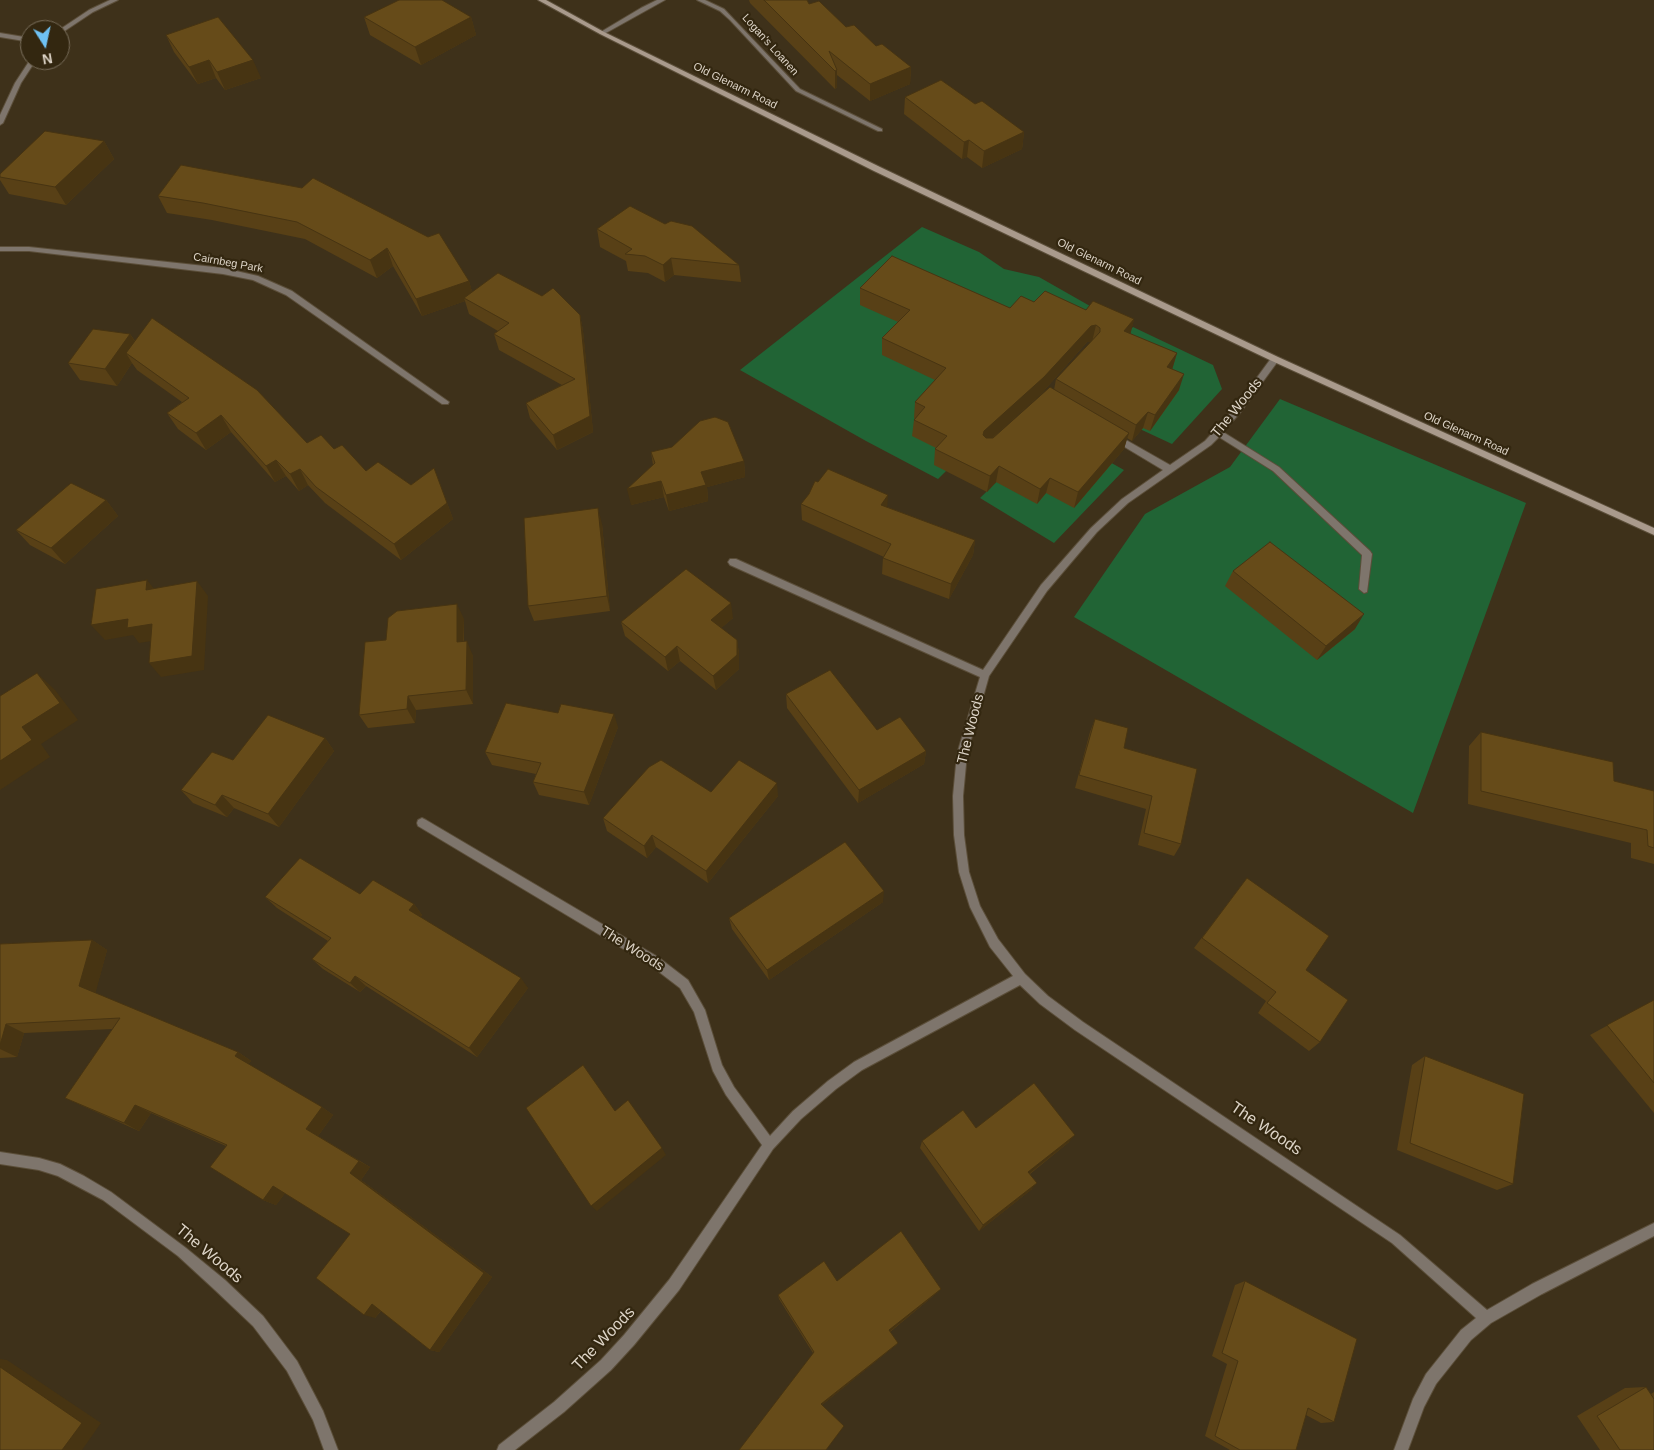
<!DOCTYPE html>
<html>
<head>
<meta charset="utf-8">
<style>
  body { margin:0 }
  #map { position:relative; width:1654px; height:1450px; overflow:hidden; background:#3e311a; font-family:Helvetica,sans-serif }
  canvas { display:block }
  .north { position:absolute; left:20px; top:20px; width:50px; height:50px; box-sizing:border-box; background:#332710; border:1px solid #776c59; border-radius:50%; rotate:170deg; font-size:14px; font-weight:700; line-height:20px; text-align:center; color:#ddd4c7 }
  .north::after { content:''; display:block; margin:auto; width:18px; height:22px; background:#6fc2f4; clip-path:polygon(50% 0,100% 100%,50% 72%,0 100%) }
</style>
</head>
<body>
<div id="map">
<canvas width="1654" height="1450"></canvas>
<div class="north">N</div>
</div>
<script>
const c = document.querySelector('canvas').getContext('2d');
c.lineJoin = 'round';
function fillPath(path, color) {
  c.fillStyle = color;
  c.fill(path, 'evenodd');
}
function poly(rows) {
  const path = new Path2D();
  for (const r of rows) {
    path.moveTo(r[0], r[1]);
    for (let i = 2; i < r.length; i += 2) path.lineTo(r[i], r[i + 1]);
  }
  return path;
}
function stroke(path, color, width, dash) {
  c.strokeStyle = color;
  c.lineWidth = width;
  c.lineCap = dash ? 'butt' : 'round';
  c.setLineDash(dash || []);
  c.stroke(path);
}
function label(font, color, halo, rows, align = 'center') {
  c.font = font + ' Helvetica,sans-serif';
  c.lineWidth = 4.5;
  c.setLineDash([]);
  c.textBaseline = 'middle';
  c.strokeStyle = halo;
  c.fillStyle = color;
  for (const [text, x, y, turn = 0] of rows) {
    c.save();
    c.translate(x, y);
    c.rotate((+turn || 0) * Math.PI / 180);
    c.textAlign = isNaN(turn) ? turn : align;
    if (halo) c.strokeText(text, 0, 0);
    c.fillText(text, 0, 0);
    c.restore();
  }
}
fillPath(poly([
  [922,227,979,252,1004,269,1039,277,1104,314,938,479,866,441,740,370],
  [1133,327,1213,365,1222,389,1172,444,1069,396],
  [1280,399,1526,503,1413,813,1074,617,1145,514,1230,467],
  [1051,429,1124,470,1054,543,980,498]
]), '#216435');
const street = poly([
  [110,0,118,0,93,12,60,34,60,30,59,30,89,10,110,0],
  [657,0,665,0,604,34,599,33,641,8,657,0],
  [697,0,705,0,724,9,800,89,882,129,882,131,878,131,796,91,730,20,720,11,697,0],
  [0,33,30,38,30,42,0,37,0,33],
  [30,60,36,60,21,83,3,123,0,125,0,115,15,83,30,60],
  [0,247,29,247,223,268,258,276,292,291,449,402,448,404,442,404,286,295,253,280,223,274,29,251,0,251,0,247],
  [1275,356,1279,359,1278,361,1240,413,1223,432,1279,467,1370,551,1372,554,1367,592,1364,593,1359,589,1362,555,1273,471,1219,437,1211,445,1128,503,1097,532,1047,591,989,676,967,754,963,796,964,835,969,872,980,906,998,939,1025,974,1048,996,1083,1022,1400,1235,1487,1310,1532,1284,1654,1223,1654,1236,1542,1294,1491,1323,1471,1340,1436,1384,1424,1407,1408,1450,1394,1450,1413,1399,1426,1374,1461,1330,1476,1318,1392,1243,1075,1030,1040,1004,1020,985,862,1070,836,1089,801,1119,773,1149,679,1290,634,1345,611,1370,564,1412,515,1450,497,1450,499,1445,554,1402,601,1360,624,1335,669,1280,762,1145,726,1095,713,1071,694,1012,680,988,650,965,418,826,417,823,418,820,422,818,426,820,658,957,688,980,705,1010,722,1065,734,1087,770,1136,793,1111,828,1081,854,1062,1013,976,990,947,970,907,959,872,954,835,953,796,957,754,980,677,730,565,728,562,730,559,736,559,983,670,1041,585,1091,528,1122,499,1163,470,1113,440,1112,438,1113,436,1119,436,1170,465,1205,441,1234,409,1272,357,1275,356],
  [0,1152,39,1158,60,1164,84,1176,111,1192,186,1248,225,1280,263,1316,297,1361,323,1411,338,1450,324,1450,313,1420,287,1371,253,1326,215,1290,178,1256,103,1200,58,1176,39,1170,0,1164,0,1152]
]);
const secondary = poly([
  [538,0,546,0,604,32,880,167,1278,357,1654,528,1654,535,1272,361,874,171,600,34,538,0]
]);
stroke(street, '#5b4e39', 2);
stroke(secondary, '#5b4e39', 2);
fillPath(street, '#7e756c');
fillPath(secondary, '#a99a8c');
fillPath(poly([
  [749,0,807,0,809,4,876,46,911,67,910,84,870,101,837,75,837,87,835,89,750,3],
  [364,17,471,17,476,35,421,65,370,35],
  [166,35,261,78,225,90,216,78,198,84,174,52],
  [905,97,975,104,1024,132,1022,149,982,168,967,157,962,159,904,114],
  [104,141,114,159,66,205,9,194,0,180,0,174],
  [181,165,469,281,472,292,542,296,580,315,583,331,593,432,557,450,530,418,526,403,562,385,499,350,494,334,498,331,469,314,465,301,422,316,393,266,377,278,305,239,212,220,167,213,158,196],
  [597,229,739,265,741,282,674,275,665,282,648,273,628,271,626,261,600,247],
  [860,288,1010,308,1034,302,1086,310,1134,319,1130,334,1177,353,1172,369,1179,390,1150,431,1143,428,1132,441,1127,438,1124,449,1074,508,1046,493,1037,504,996,482,987,492,934,465,935,449,936,448,912,436,914,420,915,419,914,418,915,402,935,380,882,355,882,338,898,322,860,305],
  [1087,342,1091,342,1056,379,1054,390,992,438,1041,394],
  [130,334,135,341,307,443,334,449,366,471,411,485,434,468,453,519,401,560,325,503,308,485,299,491,286,476,275,482,231,432,206,450,178,429,167,413,182,402,137,370,132,363,117,386,80,380,68,363],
  [651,452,744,461,745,477,707,487,708,501,669,511,664,497,631,505,653,465],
  [106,500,118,516,65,564,30,545,16,530],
  [801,504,887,507,975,540,973,555,949,599,882,574,883,558,884,557,802,520],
  [602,524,610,611,534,621,528,606],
  [1233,571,1355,629,1317,660,1225,586],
  [733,618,721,628,737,640,739,654,739,669,716,690,680,661,668,671,625,636,621,622],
  [464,619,464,641,473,656,473,704,416,710,415,723,368,728,359,715,386,640],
  [786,694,877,730,926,751,924,764,858,803,787,708],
  [1095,719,1124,748,1181,844,1174,856,1138,845,1146,809,1075,788,1090,732],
  [618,727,589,805,539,795,533,782,536,774,492,765,485,752],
  [1481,732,1614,781,1654,791,1654,864,1631,858,1631,843,1468,804,1469,746],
  [325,738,334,751,279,827,234,808,227,817,193,803,181,790],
  [711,792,778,796,708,883,656,847,647,858,607,831,603,818],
  [1247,878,1306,970,1320,1042,1309,1051,1258,1013,1266,1001,1194,948],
  [360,894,414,904,422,915,420,918,528,988,477,1057,366,986,360,992,323,969,312,959,328,941,277,908,265,897],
  [883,902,769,980,732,929,729,918],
  [92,940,107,950,95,993,238,1052,251,1061,248,1064,322,1107,333,1115,318,1136,370,1167,361,1180,492,1277,439,1352,430,1350,381,1311,375,1318,350,1234,285,1193,276,1205,263,1200,226,1146,151,1113,139,1131,65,1098,113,1029,24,1033,17,1057,0,1058,0,944],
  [1654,1000,1654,1113,1590,1035],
  [1425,1056,1513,1184,1497,1190,1397,1150,1412,1065],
  [976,1128,1069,1142,1030,1174,1032,1189,979,1231,920,1148,922,1141],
  [837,1281,938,1292,890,1332,898,1343,896,1345,822,1405,813,1353,779,1299,778,1295],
  [1245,1281,1334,1422,1321,1423,1306,1415,1296,1450,1230,1450,1205,1436,1227,1364,1212,1356,1235,1285],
  [1646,1387,1651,1394,1654,1392,1654,1450,1600,1450,1577,1416,1625,1388]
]), '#584016');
fillPath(poly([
  [471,17,476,35,421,65,415,47],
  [209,60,216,78,198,84,189,67],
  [253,60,261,78,225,90,217,72],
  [911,67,910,84,870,101,870,84],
  [837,70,837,87,835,89,835,71],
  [1024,132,1022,149,982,168,984,151],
  [969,140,967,157,962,159,964,142],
  [104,141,114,159,66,205,55,187],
  [387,248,393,266,377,278,370,260],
  [671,258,674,275,665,282,663,265],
  [469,281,474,298,464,298,465,301,422,316,416,299],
  [580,315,583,331,593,432,557,450,553,435,590,416],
  [1134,319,1130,336,1124,331],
  [1096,325,1092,342,1087,342,1041,394,982,447,983,435,984,431,1091,326],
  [130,334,141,351,126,353,132,363,117,386,105,369],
  [1177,353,1172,370,1167,367],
  [1184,374,1179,390,1150,431,1155,415],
  [1148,412,1143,428,1132,441,1136,425],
  [221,415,231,432,206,450,196,433],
  [1129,433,1124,449,1074,508,1078,492],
  [276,460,286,476,275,482,266,466],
  [744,461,745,477,707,487,708,501,669,511,666,495,701,472],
  [999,466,996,482,987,492,990,476],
  [434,468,453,519,401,560,394,544],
  [300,469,308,485,299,491,290,474],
  [1050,478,1046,493,1037,504,1040,489],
  [661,481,664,497,631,505,627,489],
  [888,495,887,511,881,505],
  [106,500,118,516,65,564,51,548],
  [598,508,602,524,610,611,607,596],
  [975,540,973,555,949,599,951,584],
  [147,580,159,595,146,590],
  [197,581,208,596,204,670,161,677,149,663],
  [731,603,733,618,713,635,711,620],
  [457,604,464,619,463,657,457,642],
  [1364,614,1355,629,1317,660,1326,646],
  [128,619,152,624,164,639,139,643,133,635,105,640,91,625],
  [737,640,739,654,739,669,716,690,713,676],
  [467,641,473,656,473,704,466,690],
  [677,646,680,661,668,671,665,657],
  [37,673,55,690,78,720,41,744,50,757,0,790,0,761,22,727],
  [408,696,416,710,415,723,407,709],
  [614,714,618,727,589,805,584,792],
  [325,738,334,751,279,827,268,814],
  [926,751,924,764,858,803,859,790],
  [777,783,778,796,708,883,706,871],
  [222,795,234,808,227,817,215,805],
  [652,835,656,847,647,858,644,846],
  [884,891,883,902,769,980,767,970],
  [414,904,422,915,417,922,409,910],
  [92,940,107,950,95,995,79,986],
  [355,976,366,986,360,992,350,983],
  [521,978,528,988,477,1057,469,1048],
  [6,1024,24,1033,17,1057,0,1049,0,1045],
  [238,1052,251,1061,248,1065,235,1056],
  [135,1105,151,1113,139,1131,124,1123],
  [322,1107,333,1115,318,1136,306,1129],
  [1075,1135,1069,1142,1024,1178,1028,1172],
  [662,1148,666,1155,597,1211,591,1206],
  [359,1161,370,1167,361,1180,492,1277,439,1352,430,1350,350,1173],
  [1037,1183,1032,1189,979,1231,983,1225],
  [273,1186,286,1192,276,1205,263,1200],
  [941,1289,938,1292,888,1333,889,1330],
  [372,1304,383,1308,375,1318,364,1315],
  [898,1343,896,1345,822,1405,821,1404],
  [0,1359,7,1360,101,1423,82,1450,62,1450,0,1367]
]), '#473412');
const building = poly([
  [399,0,442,0,471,17,415,47,364,17,399,0],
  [764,0,807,0,809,4,819,1,846,27,854,25,876,46,882,44,911,67,870,84,829,51,837,70,835,71,764,0],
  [218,17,253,60,217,72,209,60,189,67,166,35,218,17],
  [941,80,975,104,982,101,1024,132,984,151,969,140,964,142,905,97,941,80],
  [45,131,104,141,55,187,0,177,0,174,45,131],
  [181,165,302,188,313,178,428,237,439,233,469,281,416,299,387,248,370,260,297,222,203,203,158,196,181,165],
  [630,206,665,224,671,221,692,226,739,265,671,258,663,265,645,256,625,254,632,249,597,229,630,206],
  [892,256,1010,308,1021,296,1034,302,1045,291,1086,310,1093,301,1134,319,1124,331,1177,353,1167,367,1184,374,1155,415,1148,412,1136,425,1056,379,1100,332,1100,328,1096,325,1091,326,1044,377,984,431,983,435,986,438,993,438,1050,387,1129,433,1078,492,1050,478,1040,489,999,466,990,476,935,449,947,436,914,420,925,407,915,402,946,368,882,338,910,310,860,288,892,256],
  [498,273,542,296,553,288,580,315,590,416,553,435,526,403,575,379,494,334,509,323,464,298,498,273],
  [152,318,257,390,307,443,321,435,334,449,342,445,366,471,378,462,411,485,434,468,447,503,394,544,316,487,300,469,290,474,276,460,266,466,221,415,196,433,167,413,189,398,126,353,152,318],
  [93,329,130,334,105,369,68,363,93,329],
  [715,417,728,422,744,461,701,472,706,485,666,495,661,481,627,489,655,463,651,452,672,447,700,421,715,417],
  [828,469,888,495,881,505,975,540,951,584,883,558,891,544,801,504,809,494,815,481,818,482,828,469],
  [71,483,106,500,51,548,16,530,71,483],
  [598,508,607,596,528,606,524,518,598,508],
  [1270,542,1364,614,1326,646,1233,571,1270,542],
  [686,569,731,603,711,620,737,640,737,655,713,676,677,646,665,657,621,622,686,569],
  [147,580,146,590,197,581,192,656,149,663,152,624,127,628,128,619,91,625,96,589,147,580],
  [457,604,457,642,467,641,466,690,408,696,407,709,359,715,365,642,386,640,388,618,397,611,457,604],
  [830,670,877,730,900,717,926,751,859,790,786,694,830,670],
  [37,673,60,703,22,727,32,740,0,761,0,696,37,673],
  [506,703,558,713,561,704,614,714,584,792,533,782,541,763,485,752,506,703],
  [268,715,325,738,268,814,222,795,215,805,181,790,212,752,233,760,268,715],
  [1095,719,1128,728,1124,748,1197,769,1181,844,1144,833,1152,796,1079,775,1095,719],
  [1481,732,1613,762,1614,781,1654,791,1654,848,1648,846,1647,830,1481,791,1481,732],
  [661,760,711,792,739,760,777,783,706,871,652,835,644,846,603,818,649,767,661,760],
  [845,842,884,891,767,970,729,918,845,842],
  [300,858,360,894,373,880,414,904,409,910,521,978,469,1048,355,976,350,983,312,959,331,938,265,897,300,858],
  [1247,878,1329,936,1306,970,1348,1000,1320,1042,1267,1003,1276,992,1202,938,1247,878],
  [92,940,79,986,238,1052,235,1056,322,1107,306,1129,359,1161,350,1173,484,1273,430,1350,372,1304,364,1315,316,1278,350,1234,273,1186,263,1200,210,1167,227,1145,135,1105,124,1123,65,1098,120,1018,6,1024,0,1045,0,944,92,940],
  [1654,1000,1654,1083,1607,1025,1654,1000],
  [1425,1056,1524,1094,1513,1184,1410,1143,1425,1056],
  [583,1065,615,1111,628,1100,662,1148,591,1206,526,1108,583,1065],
  [1034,1083,1075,1135,1028,1172,1037,1183,983,1225,922,1141,963,1110,976,1128,1034,1083],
  [901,1231,941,1289,889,1330,898,1343,821,1404,844,1426,826,1450,739,1450,814,1352,778,1295,824,1261,837,1281,901,1231],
  [1245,1281,1357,1339,1334,1422,1308,1408,1296,1450,1240,1450,1215,1436,1238,1361,1222,1353,1245,1281],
  [0,1367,82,1423,62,1450,0,1450,0,1367],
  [1646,1387,1654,1399,1654,1450,1620,1450,1597,1416,1646,1387]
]);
fillPath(building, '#664b19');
stroke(building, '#473412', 1);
label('11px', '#ddd4c7', '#332710', [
  ["Logan's Loanen",770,45,48],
  ["Old Glenarm Road",735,86,26],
  ["Old Glenarm Road",1099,262,26],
  ["Cairnbeg Park",228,263,10],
  ["Old Glenarm Road",1466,434,24]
]);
label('14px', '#ddd4c7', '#332710', [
  ["The Woods",1237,408,-51],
  ["The Woods",971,729,-76],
  ["The Woods",632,949,32]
]);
label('16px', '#ddd4c7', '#332710', [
  ["The Woods",1266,1129,34],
  ["The Woods",209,1254,40],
  ["The Woods",604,1339,-46]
]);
</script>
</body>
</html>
